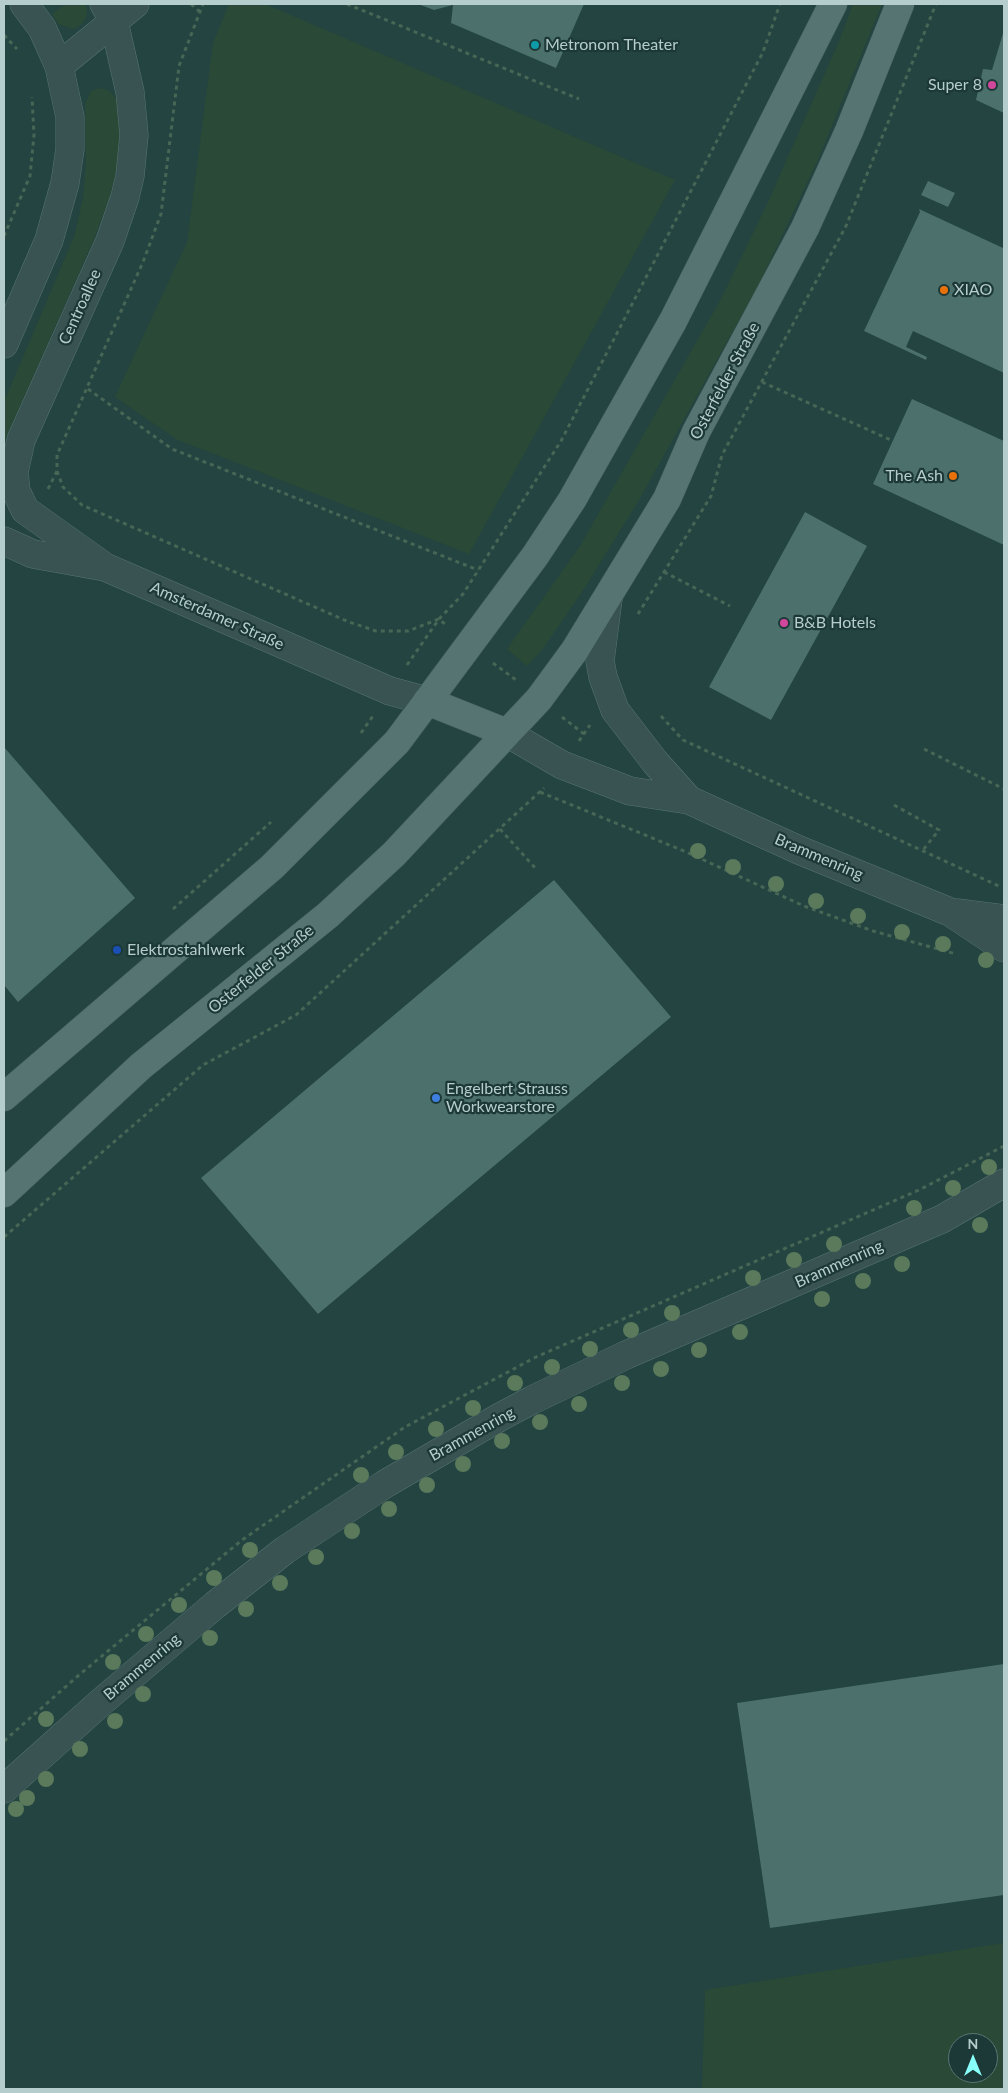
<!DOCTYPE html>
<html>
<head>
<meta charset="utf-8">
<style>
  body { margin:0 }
  #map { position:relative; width:1008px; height:2093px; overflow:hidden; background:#234441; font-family:Lato,sans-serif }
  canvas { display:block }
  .frame { position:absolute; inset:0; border:5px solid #b5cdcc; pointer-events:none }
  .north { position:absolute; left:948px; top:2033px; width:50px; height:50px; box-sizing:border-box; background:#1d3937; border:1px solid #5a7473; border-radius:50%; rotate:0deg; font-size:14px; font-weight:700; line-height:20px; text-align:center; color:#b5cdcc }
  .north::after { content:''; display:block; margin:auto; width:18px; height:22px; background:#89fffa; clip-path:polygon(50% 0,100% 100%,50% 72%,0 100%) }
</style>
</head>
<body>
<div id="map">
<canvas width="1008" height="2093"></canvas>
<div class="frame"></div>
<div class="north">N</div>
</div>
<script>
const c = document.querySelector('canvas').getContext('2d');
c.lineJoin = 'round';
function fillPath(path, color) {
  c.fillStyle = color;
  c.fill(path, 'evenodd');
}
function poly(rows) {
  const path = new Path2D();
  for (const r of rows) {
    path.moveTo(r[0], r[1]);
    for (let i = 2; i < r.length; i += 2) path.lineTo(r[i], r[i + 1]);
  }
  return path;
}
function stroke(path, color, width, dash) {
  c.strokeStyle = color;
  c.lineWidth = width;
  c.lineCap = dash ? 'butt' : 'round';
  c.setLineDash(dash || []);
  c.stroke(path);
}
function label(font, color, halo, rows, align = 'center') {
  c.font = font + ' Lato,sans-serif';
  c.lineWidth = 4.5;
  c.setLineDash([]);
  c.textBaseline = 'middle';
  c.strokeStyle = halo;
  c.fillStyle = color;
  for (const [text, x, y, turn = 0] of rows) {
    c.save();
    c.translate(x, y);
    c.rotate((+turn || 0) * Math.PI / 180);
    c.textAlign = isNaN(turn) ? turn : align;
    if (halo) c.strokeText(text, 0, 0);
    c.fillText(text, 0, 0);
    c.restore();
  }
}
fillPath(poly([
  [66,4,84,4,86,7,87,16,81,25,74,29,58,24,52,14],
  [229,4,265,4,675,180,469,554,176,439,115,397,187,242,213,43],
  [853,4,882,4,817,162,759,284,639,500,584,589,542,650,527,666,507,649,580,546,722,297,768,202,840,39],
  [101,88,110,91,117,100,119,109,120,134,117,167,110,196,94,239,4,442,4,402,75,234,83,198,86,163,85,104,91,91],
  [1004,1943,1004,2089,702,2089,705,1990],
  [958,2043,988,2043,988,2073,958,2073]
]), '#2a4936');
fillPath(poly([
  [418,4,584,4,556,68,451,23,453,5,434,10],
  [1004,30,1004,113,976,100,983,69,992,70],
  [928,181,955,193,948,207,921,195],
  [919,209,1003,248,1004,244,1004,373,913,331,906,347,927,357,926,360,864,331,920,212],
  [912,399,1004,441,1004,545,873,484],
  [805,512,867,546,771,720,709,687],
  [4,747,135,898,18,1002,4,985],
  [554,880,671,1017,318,1314,201,1178],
  [1004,1664,1004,1895,770,1928,737,1703]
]), '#4c706c');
const minor = poly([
  [104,4,114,22,130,92,134,135,130,176,125,197,110,241,21,440,14,472,16,491,25,510,105,567],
  [59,66,135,4],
  [4,344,49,240,65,183,70,149,70,117,59,66,42,28,24,4],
  [4,541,33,554,105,567,390,691,427,701],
  [608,599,600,661,603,677,615,710,655,762,689,800],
  [507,733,562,765,630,791,689,800,799,850,950,912,1004,948],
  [957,913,1004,919],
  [4,1789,100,1703,215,1605,285,1550,385,1484,500,1417,532,1400,626,1355,942,1219,1004,1183]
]);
const major = poly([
  [427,701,507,733],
  [4,1097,272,867,397,742,535,556,572,500,673,321,833,4],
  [4,1193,141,1066,328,915,394,854,539,699,575,650,667,499,696,432,805,228,849,131,900,4]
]);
stroke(minor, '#597472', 29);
stroke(major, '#45605e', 29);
stroke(poly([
  [191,4,199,11],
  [347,4,579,99],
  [4,35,17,49],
  [4,236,30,176,34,135,32,97],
  [762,382,893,441],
  [88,389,172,449,478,570],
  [57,471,63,487,82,505,349,622,376,631,408,631,439,619,447,626],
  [48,489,57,471,57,455,143,262,161,214,179,66,203,4],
  [664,572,730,606],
  [638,614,711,496,722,455,846,226,936,4],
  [493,663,516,680],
  [407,665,439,619,463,594,561,441,763,52,780,4],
  [661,716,683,740,1001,887],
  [562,717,584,734],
  [361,733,373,716],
  [579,741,590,725],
  [924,749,1004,789],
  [540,792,684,851,804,906,873,931,956,954],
  [894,805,939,830,923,850],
  [500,829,537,870],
  [173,909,271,822],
  [4,1237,203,1065,296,1015,544,788],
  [4,1741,79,1675,242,1540,405,1427,536,1357,919,1190,1004,1146]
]), '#486655', 3, [4, 4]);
stroke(minor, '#385351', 28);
stroke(major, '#567471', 28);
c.fillStyle = '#5a7a5b';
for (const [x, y] of [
  [698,851],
  [733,867],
  [776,884],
  [816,901],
  [858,916],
  [902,932],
  [943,944],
  [986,960],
  [989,1167],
  [953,1188],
  [914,1208],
  [980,1225],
  [834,1244],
  [794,1260],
  [902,1264],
  [753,1278],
  [863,1281],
  [822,1299],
  [672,1313],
  [631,1330],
  [740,1332],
  [590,1349],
  [699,1350],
  [552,1367],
  [661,1369],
  [515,1383],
  [622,1383],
  [579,1404],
  [473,1408],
  [540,1422],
  [436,1429],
  [502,1441],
  [396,1452],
  [463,1464],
  [361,1475],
  [427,1485],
  [389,1509],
  [352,1531],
  [250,1550],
  [316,1557],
  [214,1578],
  [280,1583],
  [179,1605],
  [246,1609],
  [146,1634],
  [210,1638],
  [113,1662],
  [143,1694],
  [46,1719],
  [115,1721],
  [80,1749],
  [46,1779],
  [27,1798],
  [16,1809]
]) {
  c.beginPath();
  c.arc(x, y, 8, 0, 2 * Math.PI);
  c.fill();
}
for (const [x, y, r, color] of [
  [535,45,5,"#0f9aa8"],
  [992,85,5,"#d1479c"],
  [944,290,5,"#e8710a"],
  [953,476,5,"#e8710a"],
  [784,623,5,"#d1479c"],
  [117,950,5,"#1a4fb4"],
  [436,1098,5,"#3f7fe0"]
]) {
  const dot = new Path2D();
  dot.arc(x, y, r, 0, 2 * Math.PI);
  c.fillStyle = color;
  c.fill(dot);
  stroke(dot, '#1d3937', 2);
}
label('16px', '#b5cdcc', '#1d3937', [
  ["Metronom Theater",545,45],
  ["Super 8",982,85,"right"],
  ["XIAO",954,290],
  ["The Ash",943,476,"right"],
  ["B&B Hotels",794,623],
  ["Elektrostahlwerk",127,950],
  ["Engelbert Strauss",446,1089],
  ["Workwearstore",446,1107]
], 'left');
label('16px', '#b5cdcc', '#1d3937', [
  ["Centroallee",80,307,-66],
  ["Osterfelder Straße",725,381,-62],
  ["Amsterdamer Straße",217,616,24],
  ["Brammenring",819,857,23],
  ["Osterfelder Straße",261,969,-39],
  ["Brammenring",839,1264,-24],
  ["Brammenring",472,1434,-29],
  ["Brammenring",142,1667,-40]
]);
</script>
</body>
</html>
